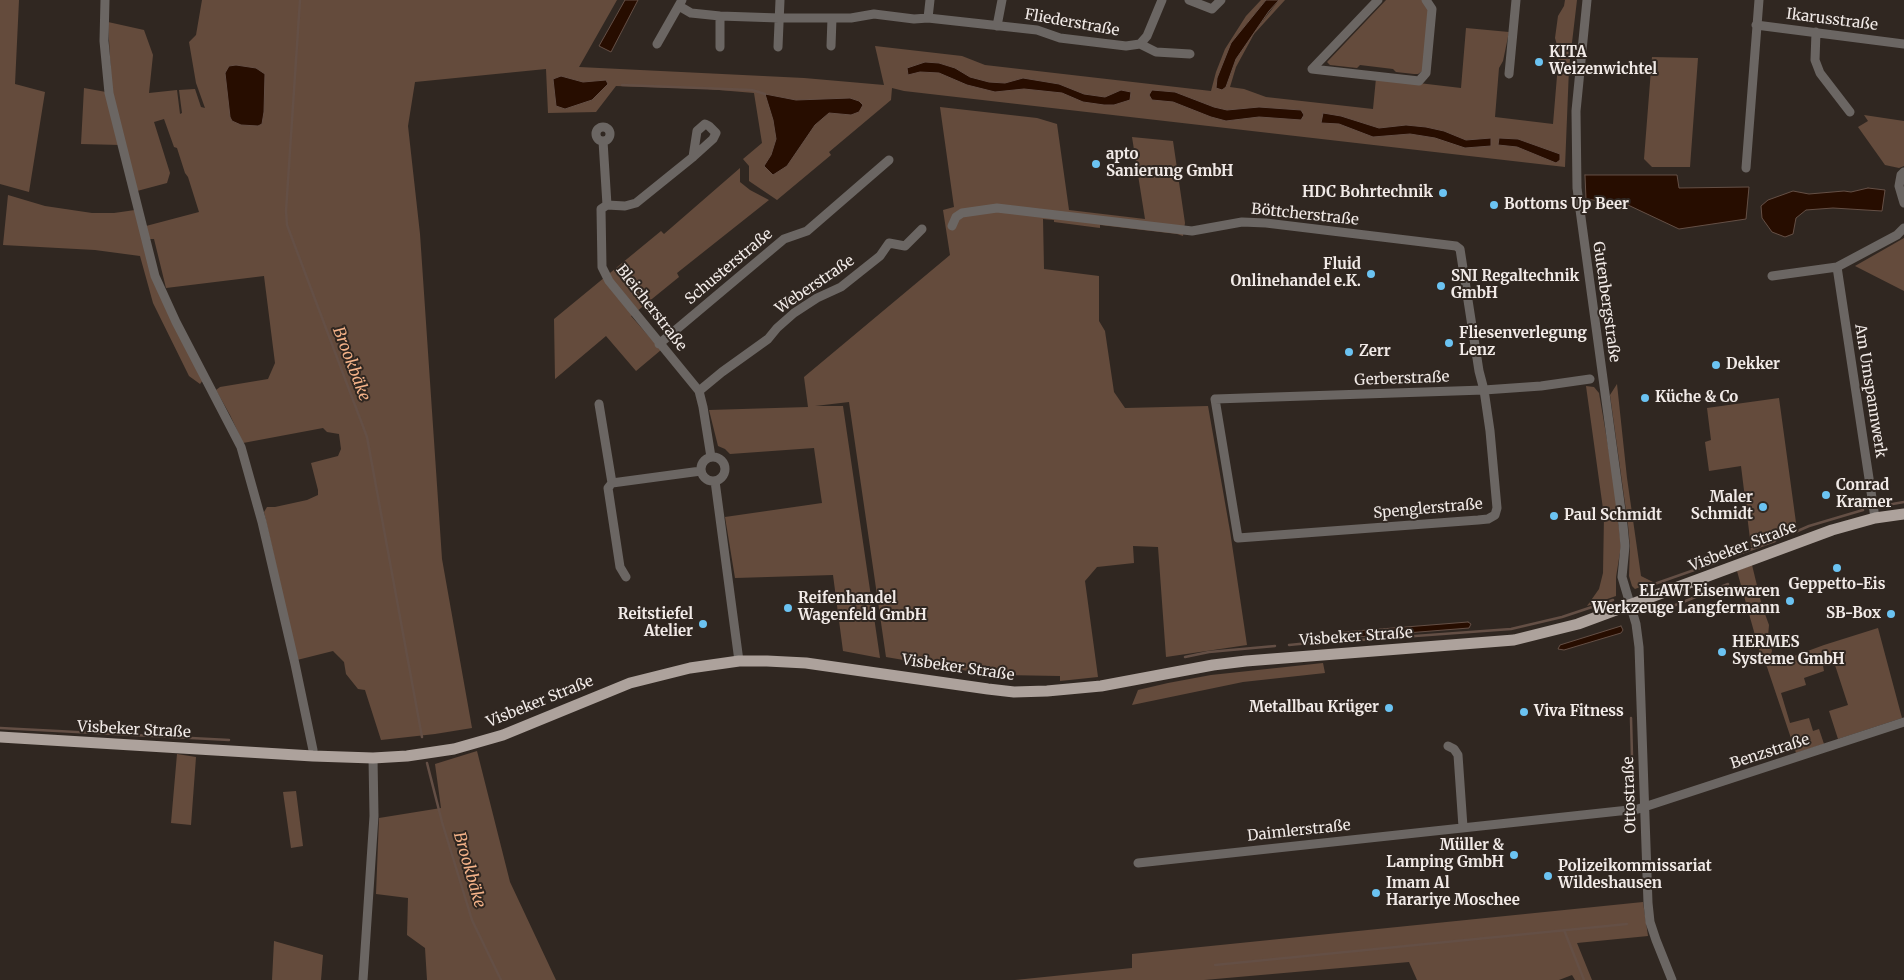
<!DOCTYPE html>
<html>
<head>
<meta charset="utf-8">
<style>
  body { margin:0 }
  canvas { display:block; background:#302721 }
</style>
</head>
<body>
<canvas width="1904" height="980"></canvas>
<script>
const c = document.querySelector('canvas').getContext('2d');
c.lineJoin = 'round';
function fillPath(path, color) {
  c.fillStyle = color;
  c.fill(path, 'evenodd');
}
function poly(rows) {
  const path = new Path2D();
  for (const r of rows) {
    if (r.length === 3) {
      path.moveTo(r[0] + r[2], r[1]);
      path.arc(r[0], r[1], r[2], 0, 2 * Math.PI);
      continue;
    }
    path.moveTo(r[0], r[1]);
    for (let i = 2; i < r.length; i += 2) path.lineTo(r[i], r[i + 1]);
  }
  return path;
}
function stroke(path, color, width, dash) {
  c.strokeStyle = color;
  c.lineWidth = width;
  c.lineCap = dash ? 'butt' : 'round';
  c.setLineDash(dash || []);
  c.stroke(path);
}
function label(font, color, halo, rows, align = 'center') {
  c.font = font + ' Merriweather,serif';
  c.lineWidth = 4;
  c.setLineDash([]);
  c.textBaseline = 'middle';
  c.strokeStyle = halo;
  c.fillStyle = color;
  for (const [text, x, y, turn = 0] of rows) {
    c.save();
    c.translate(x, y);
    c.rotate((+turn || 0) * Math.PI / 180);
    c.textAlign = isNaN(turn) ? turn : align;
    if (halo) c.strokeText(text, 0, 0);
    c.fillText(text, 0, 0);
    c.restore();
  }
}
fillPath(poly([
  [0,0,19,0,15,84,45,92,29,192,0,184],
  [202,0,617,0,579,67,804,78,884,85,875,46,962,56,985,65,1211,91,1216,72,1225,49,1246,16,1261,0,1266,0,1231,43,1226,87,1236,59,1254,32,1279,0,1285,0,1254,34,1236,67,1230,87,1244,89,1266,97,1373,109,1376,78,1461,88,1466,28,1509,32,1503,61,1499,68,1495,117,1553,124,1559,52,1555,38,1558,16,1564,6,1565,0,1577,0,1569,68,1565,167,904,91,892,88,891,100,829,152,831,155,777,200,749,181,749,166,743,159,762,143,754,93,707,89,616,86,596,112,548,113,546,69,415,82,408,126,420,234,442,559,472,728,435,734,381,740,365,690,358,689,346,674,344,662,333,651,297,660,264,512,267,507,275,507,307,500,318,495,318,490,311,463,338,456,341,449,339,434,327,432,323,428,243,443,230,415,216,390,220,387,268,379,275,363,264,276,166,288,154,239,149,239,146,226,199,212,188,177,185,173,177,148,174,147,164,119,154,122,170,173,167,183,137,191,112,93,108,22,144,30,153,55,149,93,177,90,180,114,182,113,179,90,195,89,201,107,205,108,196,83,189,42,196,35],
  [1386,0,1422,0,1429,7,1424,70,1418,74,1414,74,1396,72,1393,69,1360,65,1357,68,1330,65,1327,62],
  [1652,57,1698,58,1690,167,1652,167,1644,159],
  [84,88,106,92,121,145,81,144],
  [940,107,1037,118,1057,124,1069,210,1145,219,1132,137,1173,141,1185,223,1183,236,1177,234,1100,225,1100,228,1054,222,1054,220,1043,219,1044,269,1099,276,1099,321,1105,331,1114,392,1125,408,1208,406,1230,531,1247,645,1166,657,1158,547,1133,546,1134,563,1097,567,1085,581,1098,677,1060,681,1060,676,1003,675,968,671,886,657,849,402,815,406,843,406,880,658,843,651,833,575,735,578,725,517,822,503,814,448,730,454,725,449,718,446,709,410,808,407,804,377,950,255,943,210,954,207],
  [1864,115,1904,121,1904,166,1899,168,1885,165,1858,127,1868,121],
  [740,168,740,182,750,190,769,200,677,273,679,277,631,316,661,350,636,371,606,336,555,379,554,319,661,231,664,234],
  [8,195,45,206,92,213,114,213,135,210,146,254,203,380,200,384,189,376,153,303,140,256,95,250,3,245],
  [1904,238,1904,291,1855,266],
  [1617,384,1627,478,1641,576,1653,582,1635,589,1632,586,1629,576,1630,546,1628,525,1610,395],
  [1586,386,1594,387,1599,393,1613,475,1621,546,1616,577,1616,596,1587,606,1599,589,1603,573,1604,516],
  [1779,398,1797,530,1751,547,1741,466,1709,471,1705,442,1711,440,1707,408],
  [1752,565,1762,606,1769,625,1768,636,1772,651,1767,666,1824,645,1878,628,1902,718,1838,739,1829,711,1848,705,1834,662,1823,666,1824,671,1804,678,1806,685,1781,693,1790,723,1809,718,1813,731,1819,729,1824,744,1796,753,1767,667,1760,653,1737,571],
  [1323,663,1325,673,1243,682,1132,705,1138,690,1168,683,1211,675],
  [477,751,510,882,556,980,427,980,425,948,407,935,408,898,376,894,379,818,441,808,435,764],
  [177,754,196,757,191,825,171,823],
  [296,791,303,846,291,848,283,792],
  [1643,902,1648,936,1577,943,1592,980,1575,980,1572,975,1559,980,1417,980,1409,962,1204,980,1015,980,1132,968,1132,954],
  [274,941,323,955,321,980,272,980]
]), '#644b3c');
const water = poly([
  [625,0,638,0,611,52,599,46,625,0],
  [1266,0,1279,0,1269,11,1236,59,1226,87,1222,90,1216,88,1217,78,1231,43,1266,0],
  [925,62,939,63,955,68,970,77,989,82,1005,83,1023,78,1059,84,1084,94,1105,97,1121,90,1131,92,1130,100,1114,105,1104,105,1083,102,1062,93,1024,89,995,92,967,85,939,73,920,72,908,75,907,68,925,62],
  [236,65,256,68,265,74,264,112,262,124,258,126,241,125,232,121,230,117,225,73,229,66,236,65],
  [561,76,583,82,606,80,608,84,592,100,565,109,556,106,553,79,561,76],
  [1152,90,1175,92,1214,107,1227,110,1259,107,1301,110,1304,115,1301,120,1259,117,1226,121,1211,117,1173,102,1152,100,1149,95,1152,90],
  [765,94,796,100,850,98,859,101,863,105,859,112,851,115,829,113,815,125,787,166,773,175,764,166,771,155,776,139,773,120,765,94],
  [1323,113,1341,116,1379,128,1406,125,1426,127,1444,131,1466,140,1491,138,1491,146,1465,148,1435,138,1410,134,1373,137,1339,124,1321,123,1323,113],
  [1499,138,1518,139,1560,154,1560,160,1556,163,1517,147,1498,145,1499,138],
  [1585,175,1677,175,1679,188,1749,187,1746,219,1679,229,1628,205,1586,199,1585,175],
  [1868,188,1885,190,1882,211,1833,208,1806,210,1796,218,1793,234,1785,237,1772,232,1762,218,1761,206,1768,200,1793,191,1809,194,1844,191,1851,192,1868,188],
  [1468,622,1471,624,1469,628,1344,638,1340,635,1343,632,1468,622],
  [1621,626,1623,630,1621,633,1564,650,1558,649,1560,645,1621,626]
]);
fillPath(water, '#270d00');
stroke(water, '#644f45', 1);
stroke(poly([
  [300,0,286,211,287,225,367,437,422,737],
  [622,85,752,90,765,94],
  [1881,506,1904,502],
  [1793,533,1809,526,1863,510],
  [1727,558,1775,541],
  [1643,588,1717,562],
  [1663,610,1728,584],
  [1333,642,1511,629,1562,617,1613,600],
  [1289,645,1319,642],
  [1185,657,1209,652,1275,646],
  [1631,718,1633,796],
  [0,728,229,740],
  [427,763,442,822,472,920,501,980],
  [1564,930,1584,980],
  [1215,965,1627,924]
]), '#644f45', 2.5);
stroke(poly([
  [105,0,104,41,109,93,155,276,176,322,241,447,262,522,295,664,313,750,313,756],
  [1189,0,1212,9,1221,0],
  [1587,0,1576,111,1577,188,1623,525,1625,546,1622,577,1636,624,1639,647,1648,903,1650,922,1656,940,1672,980],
  [679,6,691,13,720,16,779,18,851,18,874,14,914,19,928,18,1037,30,1060,38,1126,46,1140,44],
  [928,18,930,0],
  [1756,25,1904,44],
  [997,26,1002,0],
  [1816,32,1815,60,1820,73,1850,112],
  [657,44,682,0],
  [1140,44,1156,52,1190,54],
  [1140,44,1147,36,1162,0],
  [831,46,832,18],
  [720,47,720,16],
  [778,47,780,0],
  [1312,69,1419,81,1426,73,1432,9,1426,0],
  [1312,69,1378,0],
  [1509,74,1516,0],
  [603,134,7],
  [603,141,607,205,601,209,602,267,609,281,699,391,703,407,711,457],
  [1746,168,1759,0],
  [1904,172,1901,175,1899,186,1904,203],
  [607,205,625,206,636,203,693,157,713,139,716,133,709,126,705,124,697,131,693,157],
  [952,226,956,217,962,213,997,208,1192,231,1242,222,1266,223,1456,246,1460,249,1479,371,1484,390,1490,431,1497,508,1495,515,1488,519,1478,520,1238,538,1215,399,1484,390,1541,386,1590,379],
  [1772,276,1837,267],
  [659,344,784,239,807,231,889,160],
  [699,391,722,372,768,339,777,328,794,313,817,298,841,287,880,256,889,243,905,246,922,229],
  [599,404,612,483,608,488,620,567,626,577],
  [713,469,12],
  [715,481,739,661],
  [612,483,701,471],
  [1875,518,1837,267,1897,235,1904,228],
  [1448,746,1454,749,1458,755,1463,827],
  [1138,863,1638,809,1904,722],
  [363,980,374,816,373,758]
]), '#6b6663', 9);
stroke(poly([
  [0,737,313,756,373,758,407,756,454,749,503,735,630,683,690,668,739,661,767,661,806,663,988,689,1014,692,1047,691,1101,686,1213,665,1246,661,1514,640,1578,624,1832,530,1875,518,1904,514]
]), '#ada29c', 11);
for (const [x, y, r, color] of [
  [1539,62,5,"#6bc3f2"],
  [1096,164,5,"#6bc3f2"],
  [1443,193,5,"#6bc3f2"],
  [1494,205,5,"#6bc3f2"],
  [1371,274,5,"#6bc3f2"],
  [1441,286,5,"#6bc3f2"],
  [1449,343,5,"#6bc3f2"],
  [1349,352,5,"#6bc3f2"],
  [1716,365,5,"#6bc3f2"],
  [1645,398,5,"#6bc3f2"],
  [1826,495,5,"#6bc3f2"],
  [1763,507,5,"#6bc3f2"],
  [1554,516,5,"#6bc3f2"],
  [1837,568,5,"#6bc3f2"],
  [1790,601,5,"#6bc3f2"],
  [788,608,5,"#6bc3f2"],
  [1891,614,5,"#6bc3f2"],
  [703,624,5,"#6bc3f2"],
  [1722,652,5,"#6bc3f2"],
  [1389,708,5,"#6bc3f2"],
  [1524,712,5,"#6bc3f2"],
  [1514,855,5,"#6bc3f2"],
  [1548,876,5,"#6bc3f2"],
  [1376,893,5,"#6bc3f2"]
]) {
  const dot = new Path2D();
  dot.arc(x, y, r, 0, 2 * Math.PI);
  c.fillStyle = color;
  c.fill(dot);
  stroke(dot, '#302721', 2);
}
label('15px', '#f1eae7', '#302721', [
  ["Ikarusstraße",1832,20,7],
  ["Fliederstraße",1072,23,10],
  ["Böttcherstraße",1305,215,6],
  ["Schusterstraße",729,267,-40],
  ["Weberstraße",815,285,-34],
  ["Gutenbergstraße",1606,302,82],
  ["Bleicherstraße",651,308,52],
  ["Gerberstraße",1402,379,-2],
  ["Am Umspannwerk",1870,391,81],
  ["Spenglerstraße",1428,509,-5],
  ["Visbeker Straße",1743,547,-21],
  ["Visbeker Straße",1356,637,-4],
  ["Visbeker Straße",958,668,8],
  ["Visbeker Straße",540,702,-22],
  ["Visbeker Straße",134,730,3],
  ["Benzstraße",1770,752,-18],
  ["Ottostraße",1630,795,-92],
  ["Daimlerstraße",1299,831,-6]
]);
label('bold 15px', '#f1eae7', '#302721', [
  ["KITA",1549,53],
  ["Weizenwichtel",1549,70],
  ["apto",1106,155],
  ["Sanierung GmbH",1106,172],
  ["HDC Bohrtechnik",1433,193,"right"],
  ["Bottoms Up Beer",1504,205],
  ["Fluid",1361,265,"right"],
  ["Onlinehandel e.K.",1361,282,"right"],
  ["SNI Regaltechnik",1451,277],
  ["GmbH",1451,294],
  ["Fliesenverlegung",1459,334],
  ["Lenz",1459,351],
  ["Zerr",1359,352],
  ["Dekker",1726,365],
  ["Küche & Co",1655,398],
  ["Conrad",1836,486],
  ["Kramer",1836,503],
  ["Maler",1753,498,"right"],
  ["Schmidt",1753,515,"right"],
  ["Paul Schmidt",1564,516],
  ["Geppetto-Eis",1837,585,"center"],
  ["ELAWI Eisenwaren",1780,592,"right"],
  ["Werkzeuge Langfermann",1780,609,"right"],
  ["Reifenhandel",798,599],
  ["Wagenfeld GmbH",798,616],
  ["SB-Box",1881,614,"right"],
  ["Reitstiefel",693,615,"right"],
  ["Atelier",693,632,"right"],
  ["HERMES",1732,643],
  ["Systeme GmbH",1732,660],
  ["Metallbau Krüger",1379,708,"right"],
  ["Viva Fitness",1534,712],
  ["Müller &",1504,846,"right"],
  ["Lamping GmbH",1504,863,"right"],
  ["Polizeikommissariat",1558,867],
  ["Wildeshausen",1558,884],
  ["Imam Al",1386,884],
  ["Harariye Moschee",1386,901]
], 'left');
label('italic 16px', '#f5b389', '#302721', [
  ["Brookbäke",351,364,69],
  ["Brookbäke",469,870,74]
]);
</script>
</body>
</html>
